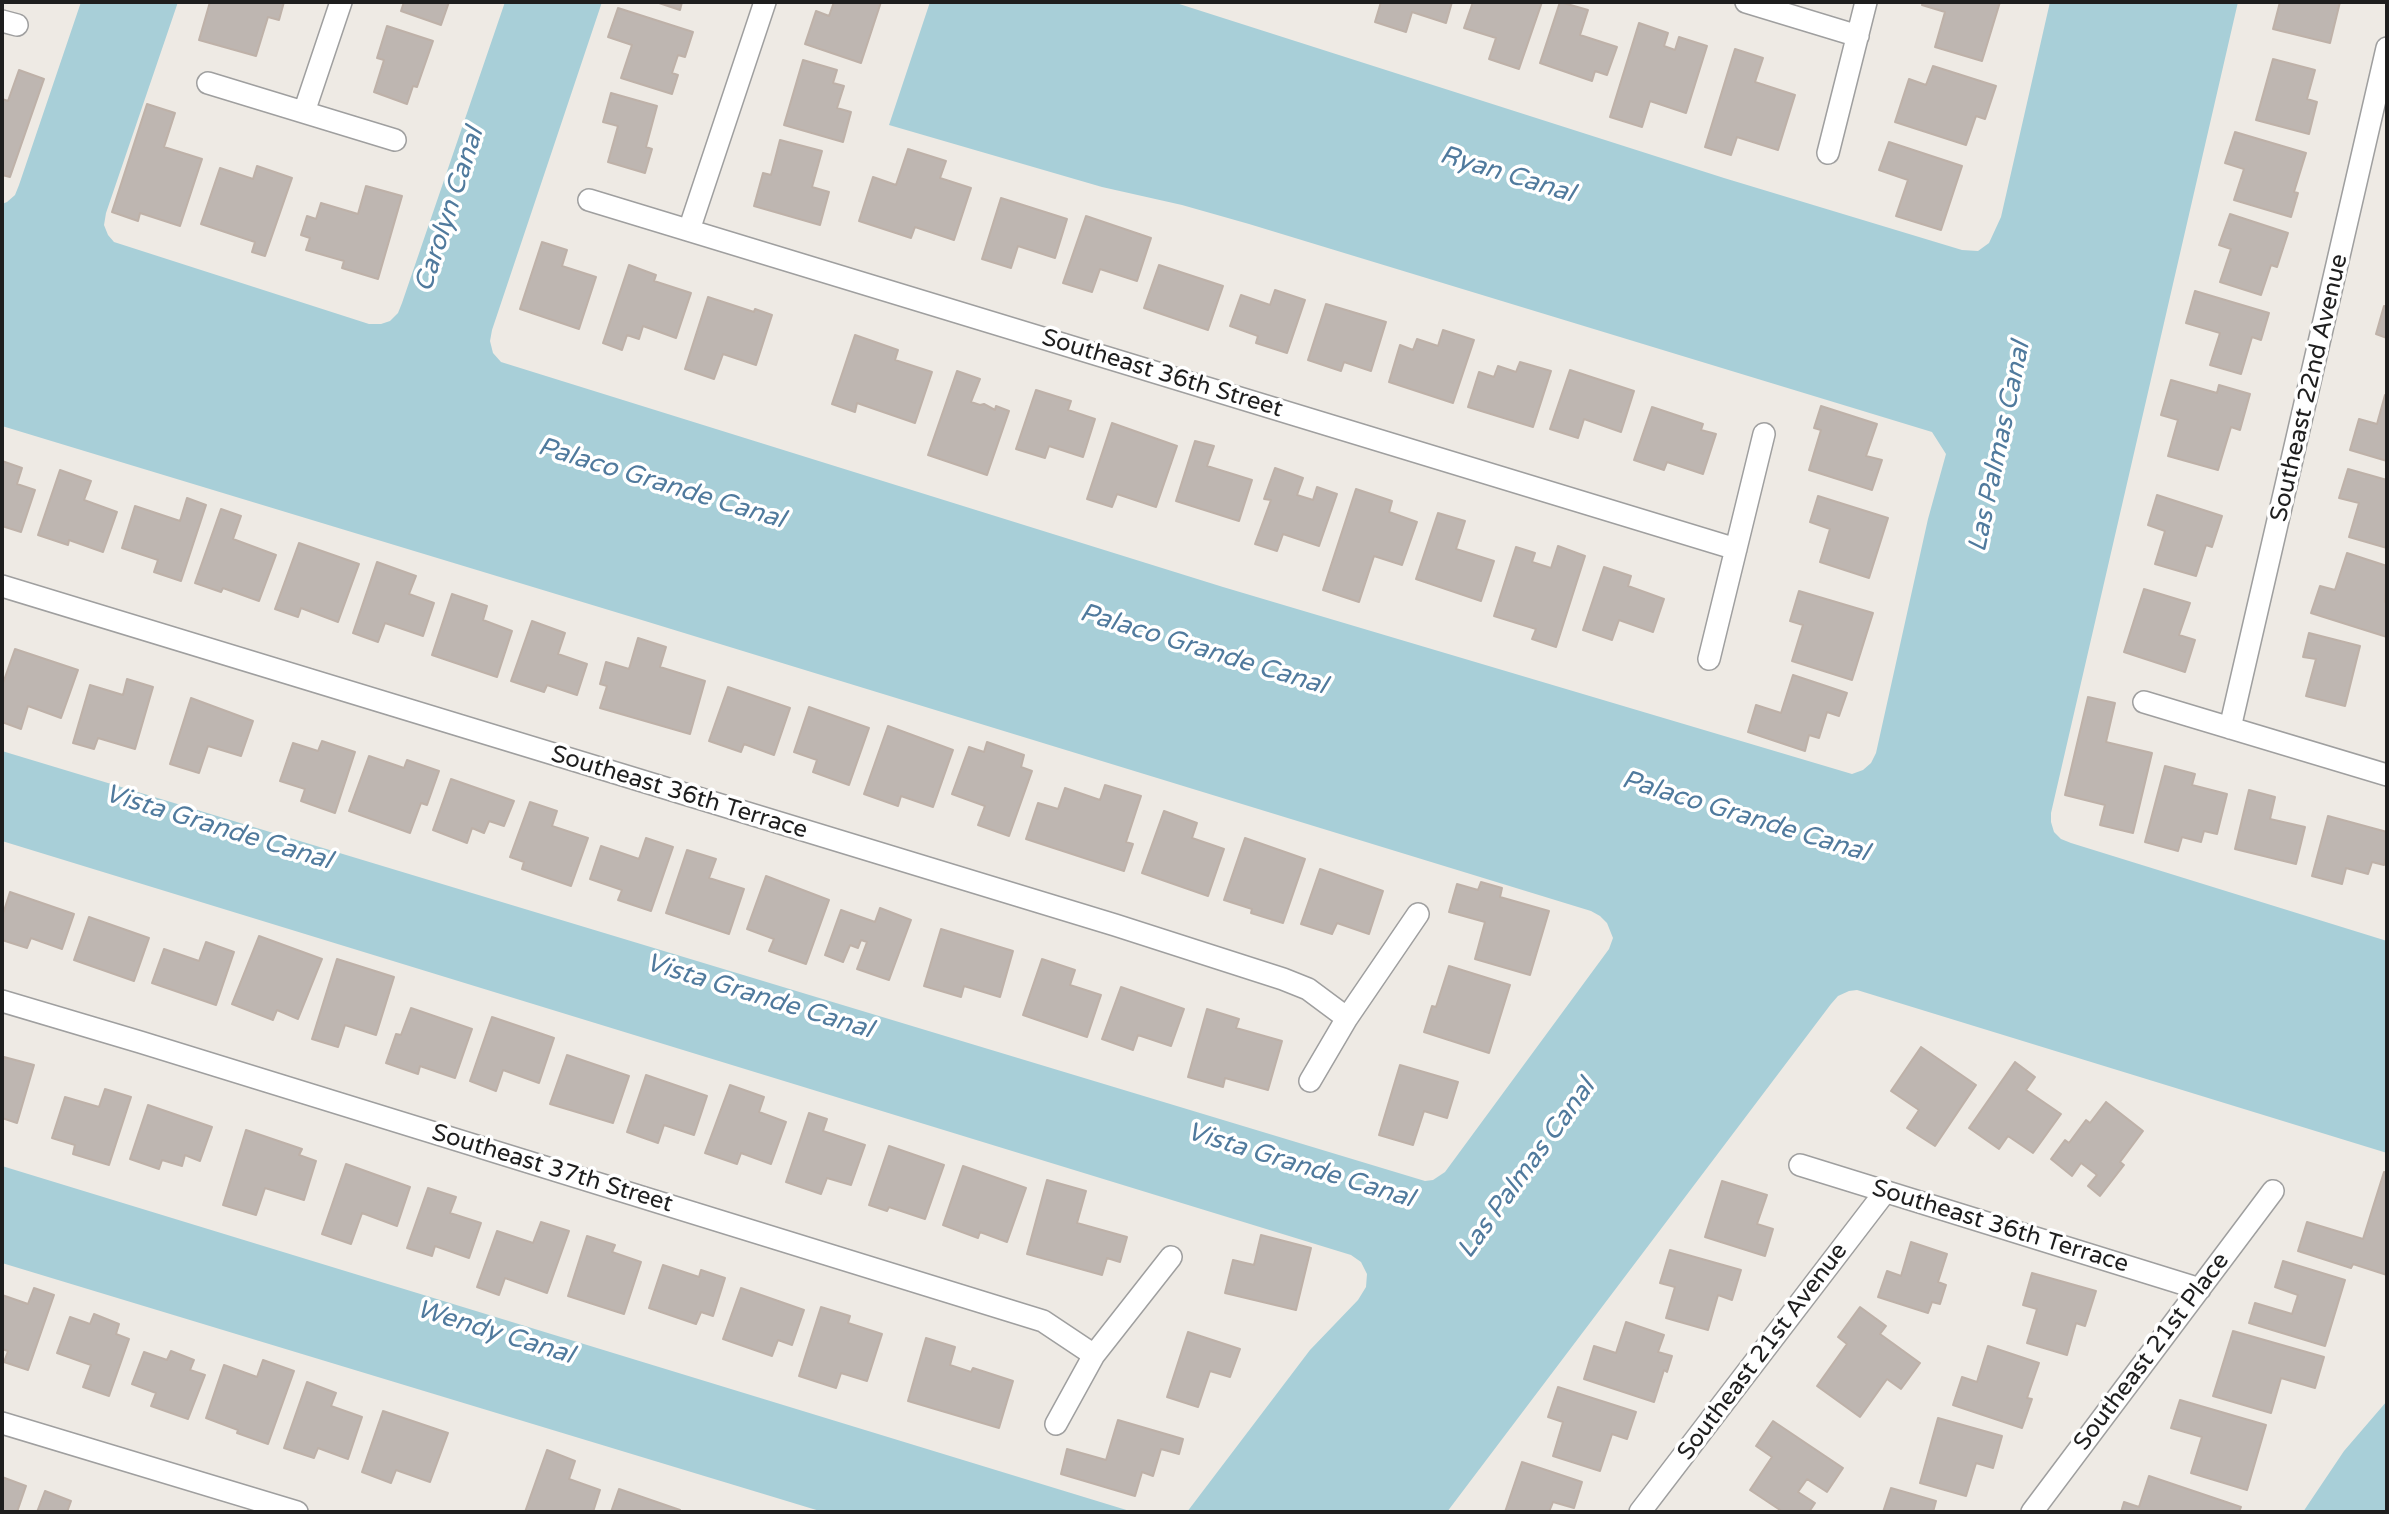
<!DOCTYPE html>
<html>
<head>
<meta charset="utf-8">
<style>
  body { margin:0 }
  #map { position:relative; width:2389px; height:1514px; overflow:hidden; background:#eeeae4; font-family:"Varela Round",sans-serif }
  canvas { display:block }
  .frame { position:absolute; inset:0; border:4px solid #1e1e1e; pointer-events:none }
</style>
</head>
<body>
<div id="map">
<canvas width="2389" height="1514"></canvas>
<div class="frame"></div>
</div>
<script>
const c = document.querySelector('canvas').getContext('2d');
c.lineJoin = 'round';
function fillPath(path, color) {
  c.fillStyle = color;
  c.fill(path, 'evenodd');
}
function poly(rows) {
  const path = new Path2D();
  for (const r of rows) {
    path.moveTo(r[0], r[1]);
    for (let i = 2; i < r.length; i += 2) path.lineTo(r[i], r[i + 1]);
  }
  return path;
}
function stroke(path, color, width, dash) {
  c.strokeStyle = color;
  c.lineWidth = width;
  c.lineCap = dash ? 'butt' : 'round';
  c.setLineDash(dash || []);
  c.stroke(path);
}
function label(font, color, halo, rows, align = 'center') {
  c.font = font + ' "Varela Round",sans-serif';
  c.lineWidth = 7;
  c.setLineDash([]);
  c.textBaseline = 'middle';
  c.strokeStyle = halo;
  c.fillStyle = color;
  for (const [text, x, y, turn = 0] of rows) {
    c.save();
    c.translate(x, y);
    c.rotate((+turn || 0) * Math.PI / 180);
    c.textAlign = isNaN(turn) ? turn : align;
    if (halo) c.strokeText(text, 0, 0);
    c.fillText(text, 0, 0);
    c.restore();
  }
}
fillPath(poly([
  [81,2,178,2,106,213,104,225,108,235,114,242,369,324,381,324,390,321,398,313,402,303,505,2,602,2,492,330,490,341,493,353,501,362,1223,587,1852,774,1863,770,1871,763,1876,753,1928,519,1946,454,1932,432,1249,224,1182,205,1102,187,889,125,930,2,1173,2,1724,178,1962,250,1978,251,1989,243,2001,217,2050,2,2238,2,2051,813,2051,822,2054,832,2061,839,2071,843,2387,941,2387,1153,1857,990,1849,991,1838,996,1831,1004,1447,1512,1187,1512,1310,1350,1358,1300,1366,1287,1367,1274,1361,1262,1351,1255,2,841,2,751,1425,1181,1433,1180,1445,1172,1609,949,1613,938,1607,923,1600,916,1591,911,645,621,2,426,2,204,7,202,15,195,19,185],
  [2,1166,1133,1512,823,1512,2,1263],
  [2387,1401,2387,1512,2303,1512,2344,1451]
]), '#a8cfd8');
const building = poly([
  [210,2,284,2,279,20,268,17,256,56,199,40,210,2],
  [404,2,449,2,441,25,401,11,404,2],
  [656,2,682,2,680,10,656,2],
  [834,2,881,2,861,63,805,44,816,11,829,16,834,2],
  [1381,2,1452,2,1446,23,1412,12,1406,32,1375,22,1381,2],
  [1473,2,1542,2,1519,69,1489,59,1496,38,1464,28,1473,2],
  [1560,2,1588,10,1580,35,1617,47,1607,75,1595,71,1592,81,1540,63,1560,2],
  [1923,2,2000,2,1982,61,1935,47,1945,12,1922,5,1923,2],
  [2280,2,2340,2,2330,43,2273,29,2280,2],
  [618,8,693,32,685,57,678,55,672,73,678,75,672,94,621,78,632,45,608,37,618,8],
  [1639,23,1668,33,1664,46,1675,50,1679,37,1707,46,1686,113,1650,101,1642,127,1610,117,1639,23],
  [387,26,433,41,417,87,413,86,407,104,374,92,384,60,377,58,387,26],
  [1735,49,1763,58,1755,82,1795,95,1778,150,1737,137,1731,155,1705,147,1735,49],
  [2273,59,2315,70,2307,99,2317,102,2309,134,2256,120,2273,59],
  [803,60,837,70,833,83,844,86,837,108,851,112,843,142,784,125,803,60],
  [1933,66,1996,86,1985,119,1976,116,1966,145,1895,122,1909,79,1926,85,1933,66],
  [19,70,44,79,10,177,2,175,2,99,8,101,19,70],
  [611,93,657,106,646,147,652,149,645,173,608,162,618,126,603,122,611,93],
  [147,104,175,113,164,147,202,159,180,226,140,213,138,221,112,212,147,104],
  [2235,132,2306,153,2294,192,2298,193,2291,217,2234,200,2244,169,2225,163,2235,132],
  [780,140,822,151,812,187,829,192,820,225,754,206,763,173,771,175,780,140],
  [1889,142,1962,166,1941,230,1896,216,1908,180,1879,170,1889,142],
  [908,149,946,161,940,178,971,188,954,240,915,227,911,238,859,221,873,177,896,185,908,149],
  [257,166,292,178,265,256,252,252,255,242,201,224,220,168,253,179,257,166],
  [366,186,402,196,378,279,342,268,344,261,306,250,310,238,301,235,307,216,316,219,321,203,358,214,366,186],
  [1001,198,1067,219,1055,258,1018,246,1011,268,982,259,1001,198],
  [2230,214,2288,233,2277,267,2271,265,2261,295,2220,282,2231,249,2219,245,2230,214],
  [1086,216,1151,238,1137,281,1100,269,1092,292,1063,283,1086,216],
  [542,242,567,250,562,266,596,277,579,329,520,309,542,242],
  [629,265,656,275,654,281,691,293,676,338,643,326,639,339,627,335,622,350,603,343,629,265],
  [1159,265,1223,286,1208,330,1144,308,1159,265],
  [1275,290,1305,300,1287,353,1256,343,1258,336,1230,326,1241,295,1270,305,1275,290],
  [2195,291,2269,313,2261,340,2252,337,2241,374,2210,365,2220,333,2186,323,2195,291],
  [708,297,754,312,755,309,772,315,756,365,723,354,714,379,685,369,708,297],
  [1326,304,1386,322,1371,371,1344,362,1341,371,1308,360,1326,304],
  [2384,306,2387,307,2387,338,2376,334,2384,306],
  [1443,330,1474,340,1453,403,1389,382,1400,345,1413,350,1417,339,1438,346,1443,330],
  [855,335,898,350,895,360,932,372,915,423,857,403,855,412,832,404,855,335],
  [1520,362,1551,371,1533,427,1468,407,1479,372,1494,377,1498,366,1516,372,1520,362],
  [1570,370,1634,391,1621,432,1584,419,1578,438,1550,429,1570,370],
  [957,371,980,379,971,402,980,405,984,404,995,410,996,406,1009,411,987,475,928,455,957,371],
  [2171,380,2217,393,2219,385,2250,394,2240,430,2231,427,2218,470,2168,456,2178,420,2161,415,2171,380],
  [1036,390,1071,401,1068,410,1095,419,1083,457,1049,446,1045,458,1016,449,1036,390],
  [2385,395,2387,396,2387,461,2350,450,2359,419,2377,424,2385,395],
  [1821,406,1877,424,1866,456,1882,460,1872,490,1809,470,1821,430,1814,428,1821,406],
  [1652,407,1703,424,1701,430,1716,434,1703,474,1667,462,1664,470,1634,460,1652,407],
  [1112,423,1177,446,1156,507,1117,494,1112,507,1087,499,1112,423],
  [1195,441,1214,446,1207,466,1252,480,1239,521,1176,501,1195,441],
  [2,461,22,468,17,484,35,490,21,532,2,526,2,461],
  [1275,468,1303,478,1297,495,1313,500,1317,487,1337,494,1319,546,1283,534,1277,551,1255,544,1271,500,1264,499,1275,468],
  [2348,469,2387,480,2387,548,2349,537,2359,503,2339,498,2348,469],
  [60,470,91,481,84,500,117,512,103,552,69,540,68,545,38,535,60,470],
  [1356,489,1392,501,1389,512,1417,522,1402,565,1374,556,1359,602,1323,590,1356,489],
  [2157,495,2222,516,2212,547,2206,545,2196,576,2155,564,2165,531,2148,525,2157,495],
  [1818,496,1888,518,1869,578,1820,562,1830,529,1810,522,1818,496],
  [187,498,206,505,181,581,154,572,158,560,122,548,135,506,180,521,187,498],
  [221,509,241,516,233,539,276,555,259,601,223,588,221,592,195,583,221,509],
  [1438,513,1465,521,1456,549,1494,561,1481,601,1416,579,1438,513],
  [299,543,359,564,338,622,301,608,298,617,275,609,299,543],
  [1558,546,1585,556,1556,647,1532,639,1536,629,1494,616,1516,547,1535,553,1532,562,1551,568,1558,546],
  [2347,553,2387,566,2385,602,2387,602,2387,637,2311,613,2320,586,2335,590,2347,553],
  [377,562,416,576,409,594,434,603,423,636,385,623,378,642,353,633,377,562],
  [1604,567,1631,576,1628,586,1664,599,1653,632,1619,620,1612,640,1583,630,1604,567],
  [2144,589,2190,603,2179,635,2195,640,2185,672,2124,652,2144,589],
  [1799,591,1873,613,1852,680,1792,661,1803,625,1790,621,1799,591],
  [452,594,487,606,483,620,512,631,497,677,432,655,452,594],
  [532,621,565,633,558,654,587,664,577,695,547,685,544,692,511,681,532,621],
  [2309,633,2360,646,2345,706,2306,696,2316,659,2303,657,2309,633],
  [638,638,666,647,660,667,705,681,690,734,600,708,607,686,600,684,606,662,629,669,638,638],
  [15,649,78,670,61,718,28,706,21,729,2,722,2,686,15,649],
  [1793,675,1847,693,1839,716,1827,712,1819,738,1809,735,1805,751,1748,732,1756,705,1781,713,1793,675],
  [127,679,153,687,135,749,98,738,94,749,73,743,90,685,123,695,127,679],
  [728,687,790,708,774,755,744,744,741,752,709,741,728,687],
  [2088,697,2115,703,2106,742,2152,753,2133,833,2100,825,2105,805,2065,795,2088,697],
  [191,698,253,721,241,756,208,746,199,773,170,764,191,698],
  [809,707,869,728,849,785,813,772,817,760,794,752,809,707],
  [888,726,953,750,933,807,901,796,898,806,864,794,888,726],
  [322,741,355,752,335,813,301,801,305,789,280,781,293,743,318,751,322,741],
  [987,742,1024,755,1021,767,1032,771,1009,836,978,825,985,806,952,794,969,747,984,752,987,742],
  [369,756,404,768,407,760,439,771,427,805,421,803,410,833,349,811,369,756],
  [2165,766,2195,774,2192,785,2227,794,2217,834,2204,831,2201,842,2182,837,2178,851,2145,842,2165,766],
  [451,779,514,801,504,826,489,821,484,833,472,828,467,843,433,830,451,779],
  [1105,785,1141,796,1126,842,1133,844,1124,871,1026,839,1038,803,1058,809,1065,788,1100,800,1105,785],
  [2249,790,2275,797,2270,819,2305,827,2296,864,2235,849,2249,790],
  [530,802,557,811,552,826,588,838,571,886,522,869,524,862,510,857,530,802],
  [1164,811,1197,823,1192,838,1224,849,1208,896,1142,873,1164,811],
  [2328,816,2387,832,2387,852,2384,865,2372,862,2368,874,2346,868,2342,884,2312,876,2328,816],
  [646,838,673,847,651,911,618,900,622,890,590,879,601,846,639,859,646,838],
  [1245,838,1305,859,1283,923,1251,913,1252,909,1224,900,1245,838],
  [687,850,716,859,709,878,744,889,729,934,666,913,687,850],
  [1320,869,1383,891,1369,934,1337,923,1332,934,1301,924,1320,869],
  [766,876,829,900,806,964,769,951,774,939,747,929,766,876],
  [1481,882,1502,888,1500,897,1549,911,1530,975,1475,959,1485,922,1449,912,1457,884,1478,890,1481,882],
  [10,892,74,914,62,949,31,938,27,948,2,940,2,917,10,892],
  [880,908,911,920,889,980,857,969,867,942,861,940,858,948,850,945,843,962,825,955,841,910,875,922,880,908],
  [89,917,149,938,134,981,74,960,89,917],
  [941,929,1013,951,1000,997,964,986,961,997,924,986,941,929],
  [259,936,322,959,298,1019,277,1010,273,1020,232,1004,259,936],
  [206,942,234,952,216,1005,152,983,164,949,199,961,206,942],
  [337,959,394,977,376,1035,345,1025,338,1047,312,1039,337,959],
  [1042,959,1075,970,1070,985,1101,995,1087,1037,1023,1015,1042,959],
  [1449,966,1510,985,1489,1053,1424,1032,1432,1006,1436,1007,1449,966],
  [1121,987,1184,1009,1171,1046,1138,1035,1133,1050,1102,1039,1121,987],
  [411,1008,472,1029,455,1078,420,1066,418,1074,386,1063,396,1034,401,1035,411,1008],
  [1207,1009,1239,1019,1236,1028,1282,1041,1268,1090,1225,1078,1223,1087,1188,1077,1207,1009],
  [492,1017,554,1038,539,1083,503,1070,496,1091,470,1081,492,1017],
  [1921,1047,1976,1085,1935,1146,1907,1128,1919,1110,1891,1091,1921,1047],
  [567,1055,629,1076,613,1123,550,1104,567,1055],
  [4,1057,34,1065,17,1123,2,1118,2,1065,4,1057],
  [2015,1062,2035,1077,2026,1090,2061,1114,2033,1153,2008,1136,1999,1149,1969,1128,2015,1062],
  [1400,1065,1458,1082,1447,1118,1424,1111,1413,1145,1379,1135,1400,1065],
  [646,1075,707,1096,694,1135,664,1125,658,1143,627,1132,646,1075],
  [730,1085,764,1097,759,1112,786,1122,771,1164,741,1153,737,1164,705,1153,730,1085],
  [105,1089,131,1097,109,1165,73,1154,75,1145,52,1138,65,1097,99,1107,105,1089],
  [2106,1102,2143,1131,2120,1162,2124,1165,2100,1196,2088,1186,2097,1175,2081,1163,2072,1176,2051,1159,2065,1140,2069,1143,2086,1120,2090,1123,2106,1102],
  [148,1105,212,1127,200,1161,185,1155,182,1166,162,1160,159,1169,130,1159,148,1105],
  [809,1113,827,1119,823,1131,865,1145,851,1185,827,1178,821,1194,786,1182,809,1113],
  [246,1130,302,1149,299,1155,316,1161,304,1200,265,1188,256,1215,223,1205,246,1130],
  [889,1146,944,1165,925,1219,889,1207,887,1211,869,1205,889,1146],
  [346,1164,410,1187,397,1226,362,1213,351,1244,322,1234,346,1164],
  [963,1166,1026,1188,1007,1242,980,1232,978,1238,943,1225,963,1166],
  [2384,1172,2387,1173,2387,1275,2353,1264,2351,1268,2298,1251,2307,1222,2363,1239,2384,1172],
  [1047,1180,1086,1191,1077,1223,1127,1237,1120,1262,1107,1258,1102,1275,1027,1254,1047,1180],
  [1722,1181,1767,1195,1757,1224,1773,1229,1765,1256,1705,1237,1722,1181],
  [428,1188,456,1197,450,1213,481,1223,469,1258,435,1246,432,1256,407,1248,428,1188],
  [541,1222,569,1231,547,1293,505,1278,499,1295,477,1287,497,1231,533,1243,541,1222],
  [1261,1235,1311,1248,1296,1310,1225,1293,1233,1260,1254,1265,1261,1235],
  [587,1236,615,1245,612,1252,641,1262,624,1314,568,1296,587,1236],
  [1911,1242,1947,1254,1938,1282,1946,1285,1940,1304,1932,1302,1928,1313,1878,1297,1887,1271,1901,1276,1911,1242],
  [1670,1250,1741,1270,1732,1300,1718,1295,1708,1330,1666,1318,1675,1287,1660,1283,1670,1250],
  [2283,1261,2345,1280,2325,1346,2249,1323,2255,1303,2292,1314,2298,1295,2275,1287,2283,1261],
  [663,1265,699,1277,701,1270,725,1278,713,1316,701,1312,696,1324,649,1308,663,1265],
  [2032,1273,2096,1291,2085,1326,2076,1323,2067,1355,2027,1343,2037,1309,2023,1305,2032,1273],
  [34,1288,54,1295,28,1370,4,1362,8,1351,2,1349,2,1295,28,1304,34,1288],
  [741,1288,804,1310,792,1345,778,1340,772,1356,723,1339,741,1288],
  [821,1307,850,1316,848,1323,882,1334,867,1381,841,1373,836,1388,799,1376,821,1307],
  [1860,1307,1886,1326,1880,1334,1920,1363,1901,1389,1887,1379,1860,1417,1817,1386,1847,1344,1838,1337,1860,1307],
  [94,1314,119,1324,116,1334,129,1339,109,1396,83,1387,91,1365,57,1353,70,1317,90,1324,94,1314],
  [1626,1322,1664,1335,1658,1352,1672,1356,1667,1372,1664,1370,1654,1402,1584,1379,1594,1346,1616,1353,1626,1322],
  [2233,1331,2324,1357,2315,1388,2281,1378,2271,1413,2213,1396,2233,1331],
  [1188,1332,1240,1349,1230,1377,1210,1371,1198,1407,1167,1397,1188,1332],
  [926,1338,955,1347,950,1365,971,1372,973,1368,1013,1381,999,1428,908,1401,926,1338],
  [1988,1346,2039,1363,2027,1398,2032,1399,2022,1428,1953,1405,1962,1377,1977,1382,1988,1346],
  [171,1351,194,1360,190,1370,205,1375,188,1419,151,1406,156,1393,132,1384,144,1352,167,1360,171,1351],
  [263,1360,294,1371,268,1444,237,1433,238,1430,206,1418,224,1365,257,1377,263,1360],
  [307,1382,336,1393,331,1406,362,1417,348,1459,318,1448,314,1458,284,1448,307,1382],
  [1558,1387,1636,1412,1627,1439,1612,1434,1600,1471,1553,1456,1563,1422,1548,1417,1558,1387],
  [2180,1400,2266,1425,2247,1490,2191,1473,2202,1437,2171,1428,2180,1400],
  [383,1411,448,1433,430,1482,396,1470,391,1483,362,1472,383,1411],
  [1938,1418,2002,1436,1993,1468,1976,1463,1966,1496,1920,1483,1938,1418],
  [1118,1420,1183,1439,1179,1454,1161,1449,1153,1476,1142,1472,1135,1496,1061,1474,1067,1449,1106,1460,1118,1420],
  [1773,1421,1843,1468,1827,1492,1807,1479,1798,1492,1815,1503,1809,1512,1783,1512,1750,1490,1772,1457,1756,1446,1773,1421],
  [547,1450,575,1461,569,1479,600,1490,593,1512,525,1512,547,1450],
  [1522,1462,1582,1482,1574,1508,1553,1502,1549,1512,1505,1512,1522,1462],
  [2149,1476,2241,1507,2239,1512,2121,1512,2124,1502,2139,1507,2149,1476],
  [2,1477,26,1486,17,1512,2,1512,2,1477],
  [1891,1488,1936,1501,1933,1512,1883,1512,1891,1488],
  [619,1489,680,1510,680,1512,611,1512,619,1489],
  [45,1491,71,1501,67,1512,37,1512,45,1491]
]);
fillPath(building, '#beb6b1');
stroke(building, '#beb1a8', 2);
const minor = poly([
  [1746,2,1858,36],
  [2,21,17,25],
  [208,83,395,140],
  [304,112,341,2],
  [1828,153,1866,2],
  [589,200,1736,549],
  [689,230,765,2],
  [2,586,1115,925,1283,979,1308,989,1347,1018],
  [1709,659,1764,434],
  [2144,702,2387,775],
  [2230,728,2387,48],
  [2,1001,140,1042,1043,1321,1094,1355],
  [1310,1081,1347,1018,1418,914],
  [1800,1165,2200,1289],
  [2,1423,297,1512],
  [1056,1424,1094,1355,1171,1257],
  [1640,1512,1885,1192],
  [2032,1512,2273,1191]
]);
stroke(minor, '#9f9f9f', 24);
stroke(minor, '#fff', 21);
label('24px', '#1e1e1e', '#fff', [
  ["Southeast 36th Street",1162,374,17],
  ["Southeast 22nd Avenue",2310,388,-77],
  ["Southeast 36th Terrace",679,793,17],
  ["Southeast 37th Street",552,1169,17],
  ["Southeast 36th Terrace",2000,1227,17],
  ["Southeast 21st Avenue",1763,1352,-53],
  ["Southeast 21st Place",2152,1352,-53]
]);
label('italic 26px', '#507a9d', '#fff', [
  ["Ryan Canal",1507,175,17],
  ["Carolyn Canal",450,210,-72],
  ["Las Palmas Canal",2000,447,-78],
  ["Palaco Grande Canal",661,484,17],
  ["Palaco Grande Canal",1203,650,17],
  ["Palaco Grande Canal",1745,817,17],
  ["Vista Grande Canal",218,828,17],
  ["Vista Grande Canal",759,997,17],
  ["Vista Grande Canal",1300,1166,17],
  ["Las Palmas Canal",1527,1169,-54],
  ["Wendy Canal",495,1333,17]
]);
</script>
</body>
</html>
